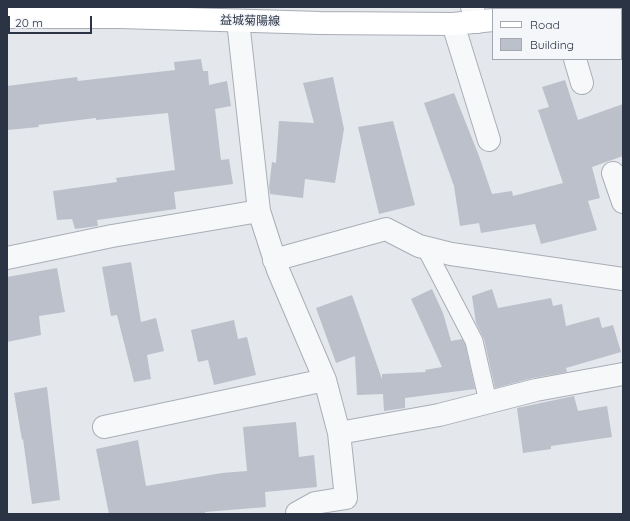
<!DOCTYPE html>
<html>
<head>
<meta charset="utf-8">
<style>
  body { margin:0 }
  #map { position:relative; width:630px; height:521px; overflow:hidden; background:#e4e7ec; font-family:Quicksand,sans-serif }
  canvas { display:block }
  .frame { position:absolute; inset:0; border:8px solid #2b3445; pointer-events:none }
  .legend { position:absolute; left:492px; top:8px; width:130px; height:52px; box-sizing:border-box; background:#f4f6f9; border:1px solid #a4a8b1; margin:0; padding:5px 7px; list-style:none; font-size:12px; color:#2b3445 }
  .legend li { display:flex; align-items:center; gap:8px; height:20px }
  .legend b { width:20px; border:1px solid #a4a8b1 }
  .scale { position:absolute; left:8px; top:16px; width:84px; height:18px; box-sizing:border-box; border:2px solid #2b3445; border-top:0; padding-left:5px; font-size:12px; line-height:14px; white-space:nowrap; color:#2b3445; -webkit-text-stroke:3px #f4f6f9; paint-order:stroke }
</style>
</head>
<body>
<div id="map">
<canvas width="630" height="521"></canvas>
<div class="frame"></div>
<ul class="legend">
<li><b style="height:5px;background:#fff"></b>Road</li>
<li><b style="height:11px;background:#bbc0ca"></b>Building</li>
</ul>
<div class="scale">20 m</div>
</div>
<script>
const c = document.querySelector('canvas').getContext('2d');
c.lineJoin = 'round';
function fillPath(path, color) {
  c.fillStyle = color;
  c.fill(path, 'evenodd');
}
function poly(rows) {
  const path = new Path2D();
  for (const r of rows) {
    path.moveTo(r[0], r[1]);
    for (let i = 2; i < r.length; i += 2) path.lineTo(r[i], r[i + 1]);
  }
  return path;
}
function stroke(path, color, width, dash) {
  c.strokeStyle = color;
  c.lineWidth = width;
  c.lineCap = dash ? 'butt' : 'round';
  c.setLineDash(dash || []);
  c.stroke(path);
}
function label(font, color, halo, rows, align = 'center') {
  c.font = font + ' Quicksand,"Noto Sans JP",sans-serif';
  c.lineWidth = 3;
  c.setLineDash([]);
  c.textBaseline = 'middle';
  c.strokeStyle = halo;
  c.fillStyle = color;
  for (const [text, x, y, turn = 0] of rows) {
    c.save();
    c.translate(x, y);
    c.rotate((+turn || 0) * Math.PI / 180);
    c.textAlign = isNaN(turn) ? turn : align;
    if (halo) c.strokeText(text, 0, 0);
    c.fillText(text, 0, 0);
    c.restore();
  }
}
fillPath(poly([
  [201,59,203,71,208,71,209,85,227,81,231,106,215,109,221,160,229,159,233,184,174,192,176,209,97,220,98,226,75,229,72,219,57,220,53,191,117,182,116,178,175,170,168,113,96,120,96,118,38,125,39,127,7,130,7,86,77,77,78,81,175,70,174,62],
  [333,77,344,129,335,183,305,179,303,198,270,194,269,187,272,162,276,163,279,121,314,123,303,83],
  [565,80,578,120,623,104,623,156,592,167,600,198,588,201,597,230,541,244,535,224,481,233,479,223,460,226,454,186,424,103,454,93,479,156,492,194,512,191,513,196,563,183,538,110,549,107,542,87],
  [393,121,415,205,379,214,358,127],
  [131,262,141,322,156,318,164,351,147,355,151,379,134,382,117,315,111,316,102,267],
  [57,268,65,312,39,316,41,335,7,342,7,277],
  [432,289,443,313,451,341,462,339,465,344,475,389,405,398,405,408,384,411,383,394,357,395,355,356,336,363,316,308,352,295,382,379,382,374,426,372,425,370,442,367,411,299],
  [492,289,498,308,551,298,553,306,562,304,566,326,599,317,602,328,613,325,621,352,566,368,567,372,533,378,495,388,484,339,476,323,472,296],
  [234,320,238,339,247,337,256,375,214,385,208,360,198,362,191,330],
  [47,387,60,500,32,504,23,439,22,440,14,393],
  [574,396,578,411,607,406,612,437,551,446,551,449,523,453,517,408],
  [296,422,299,457,314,455,317,487,265,492,266,507,205,512,205,514,109,514,96,449,138,440,146,486,222,473,247,471,243,427]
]), '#bbc0ca');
const lane = poly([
  [425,247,474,341,488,402]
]);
const street = poly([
  [472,7,477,22],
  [545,7,545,9],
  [238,21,259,211,278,270,325,380,339,433,346,498,315,503,297,513,297,514],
  [453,24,489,140],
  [575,59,582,83],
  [613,173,623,202],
  [7,258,112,236,259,211],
  [274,260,386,229,419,246,451,254,623,279],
  [104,427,325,380],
  [339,433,439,415,536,390,623,374]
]);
const secondary = poly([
  [565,9,572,7],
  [7,17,120,17,320,23,453,24,493,20]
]);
stroke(lane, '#a9aeb7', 19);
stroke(street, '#a9aeb7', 24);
stroke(secondary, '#a9aeb7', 24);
stroke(lane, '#f7f8fa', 17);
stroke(street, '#f7f8fa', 22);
stroke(secondary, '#fff', 22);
label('12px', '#2b3445', '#f4f6f9', [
  ["益城菊陽線",250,21,1]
]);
</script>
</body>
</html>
